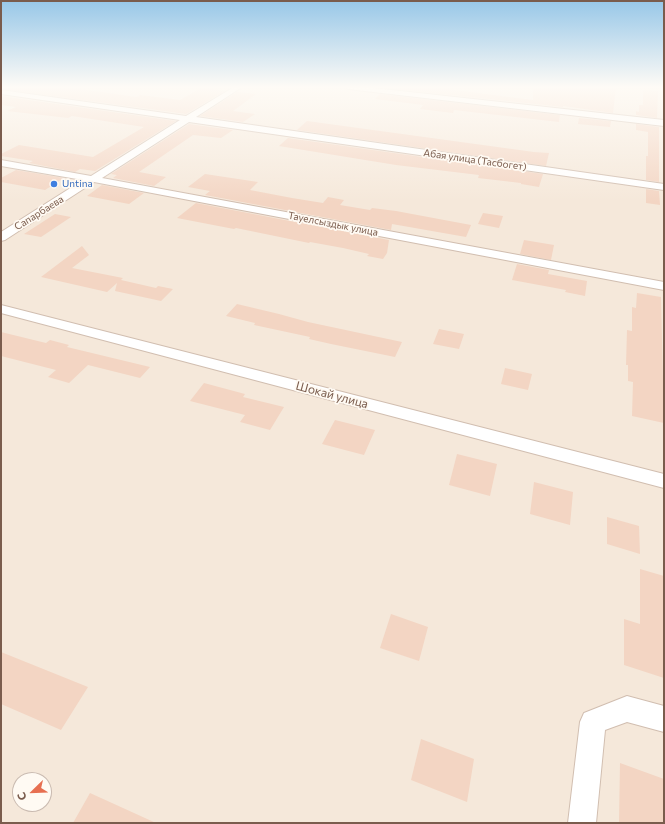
<!DOCTYPE html>
<html>
<head>
<meta charset="utf-8">
<style>
  body { margin:0 }
  #map { position:relative; width:665px; height:824px; overflow:hidden; background:#fdf6ec; font-family:Commissioner,sans-serif }
  canvas { display:block }
  .frame { position:absolute; inset:0; border:2px solid #7a5c4d; pointer-events:none }
  .north { position:absolute; left:12px; top:772px; width:40px; height:40px; box-sizing:border-box; background:#fffaf3; border:1px solid #cabbb1; border-radius:50%; rotate:247deg; font-size:11px; font-weight:700; line-height:16px; text-align:center; color:#7a5c4d }
  .north::after { content:''; display:block; margin:auto; width:14px; height:18px; background:#e76f51; clip-path:polygon(50% 0,100% 100%,50% 72%,0 100%) }
</style>
</head>
<body>
<div id="map">
<canvas width="665" height="824"></canvas>
<div class="frame"></div>
<div class="north">С</div>
</div>
<script>
const c = document.querySelector('canvas').getContext('2d');
c.lineJoin = 'round';
function fillPath(path, color) {
  c.fillStyle = color;
  c.fill(path, 'evenodd');
}
function poly(rows) {
  const path = new Path2D();
  for (const r of rows) {
    path.moveTo(r[0], r[1]);
    for (let i = 2; i < r.length; i += 2) path.lineTo(r[i], r[i + 1]);
  }
  return path;
}
function stroke(path, color, width, dash) {
  c.strokeStyle = color;
  c.lineWidth = width;
  c.lineCap = dash ? 'butt' : 'round';
  c.setLineDash(dash || []);
  c.stroke(path);
}
function label(font, color, halo, rows, align = 'center') {
  c.font = font + ' Commissioner,sans-serif';
  c.lineWidth = 3.5;
  c.setLineDash([]);
  c.textBaseline = 'middle';
  c.strokeStyle = halo;
  c.fillStyle = color;
  for (const [text, x, y, turn = 0] of rows) {
    c.save();
    c.translate(x, y);
    c.rotate((+turn || 0) * Math.PI / 180);
    c.textAlign = isNaN(turn) ? turn : align;
    if (halo) c.strokeText(text, 0, 0);
    c.fillText(text, 0, 0);
    c.restore();
  }
}
fillPath(poly([
  [1,87,664,87,664,823,1,823],
  [20,780,44,780,44,804,20,804]
]), '#f5e8da');
fillPath(poly([
  [1,87,65,87,137,97,140,95,180,100,201,88,225,91,186,114,1,89],
  [387,87,439,88,533,100,533,87,616,87,613,113,563,106,563,107,386,88],
  [643,90,658,91,657,118,636,115,636,111,639,112,639,105,643,105],
  [237,92,256,94,233,111,255,114,243,122,200,116],
  [380,94,560,115,559,122,454,110,453,113,420,109,423,105,375,99],
  [1,96,176,121,95,171,80,169,75,172,29,163,33,161,1,156,1,154,19,145,93,157,144,127,72,116,68,118,7,111,16,107,1,105],
  [579,118,611,121,610,127,578,124],
  [307,121,534,152,549,153,546,166,297,130],
  [189,124,233,130,221,138,193,135,139,172,166,177,154,186,113,178,117,175,111,174],
  [636,124,659,127,659,182,646,180,646,156,648,156,648,132,636,130],
  [288,138,543,174,539,187,521,184,521,183,478,178,479,175,396,165,279,146],
  [16,170,64,178,45,190,1,182,1,178],
  [205,174,258,182,250,190,292,198,323,203,328,197,344,200,340,205,370,210,372,208,396,211,471,225,466,237,392,224,391,230,205,195,210,191,188,187],
  [102,185,144,193,129,204,87,196],
  [646,189,659,191,660,205,646,203],
  [196,203,389,240,387,253,383,259,367,256,369,254,343,248,310,242,309,243,236,228,234,229,177,218],
  [483,213,503,216,499,228,478,224],
  [55,214,71,217,41,237,24,234],
  [524,240,554,245,551,260,520,254],
  [82,246,89,255,72,268,123,278,121,280,156,288,158,286,173,289,161,301,115,291,117,283,107,292,41,277],
  [517,264,549,270,548,274,587,281,585,296,565,292,566,290,512,280],
  [637,293,661,297,664,423,632,416,633,382,628,381,628,365,626,365,627,330,632,331,632,307,636,308],
  [237,304,279,314,308,322,402,342,395,357,331,344,309,339,310,337,254,325,255,323,226,316],
  [439,329,464,334,459,349,433,344],
  [1,332,46,343,50,340,69,345,67,347,150,367,140,378,88,365,69,383,48,377,56,370,1,356],
  [505,368,532,374,528,390,501,384],
  [204,383,245,394,243,397,284,407,270,430,240,422,245,415,190,401],
  [335,420,375,430,364,455,322,444],
  [457,454,497,464,490,496,449,485],
  [534,482,573,492,570,525,530,514],
  [607,517,639,526,640,554,607,544],
  [640,569,664,576,664,678,624,665,624,619,640,624],
  [391,614,428,627,419,661,380,648],
  [1,652,88,687,61,730,1,704],
  [421,739,474,759,467,802,411,780],
  [620,763,664,779,664,823,619,823],
  [90,793,156,823,73,823]
]), '#f3d5c3');
const minor = poly([
  [234,87,242,87,196,117,664,184,664,190,189,122,102,178,664,282,664,290,94,182,5,240,1,241,1,232,83,180,1,166,1,160,91,176,180,120,1,94,1,90,186,116,234,87],
  [345,87,364,87,664,120,664,126,348,89,345,87],
  [1,305,664,474,664,488,1,313,1,305],
  [627,696,664,706,664,732,627,722,605,730,596,823,568,823,580,722,584,713,627,696]
]);
stroke(minor, '#d1beb0', 2);
fillPath(minor, '#fff');
const sky = c.createLinearGradient(0, 0, 0, 202);
sky.addColorStop(0, '#97c7e8');
sky.addColorStop(0.43, '#fefbf6');
sky.addColorStop(1, '#fefbf600');
c.fillStyle = sky;
c.fillRect(0, 0, 665, 202);
for (const [x, y, r, color] of [
  [54,184,4,"#3f7fe0"]
]) {
  const dot = new Path2D();
  dot.arc(x, y, r, 0, 2 * Math.PI);
  c.fillStyle = color;
  c.fill(dot);
  stroke(dot, '#fffaf3', 1.5);
}
label('10px', '#7a5c4d', '#fffaf3', [
  ["Абая улица (Тасбогет)",475,160,8],
  ["Сапарбаева",39,213,-32],
  ["Тауелсыздык улица",333,224,11]
]);
label('10px', '#366cbe', '#fffaf3', [
  ["Untina",62,184]
], 'left');
label('12px', '#7a5c4d', '#fffaf3', [
  ["Шокай улица",332,395,15]
]);
</script>
</body>
</html>
